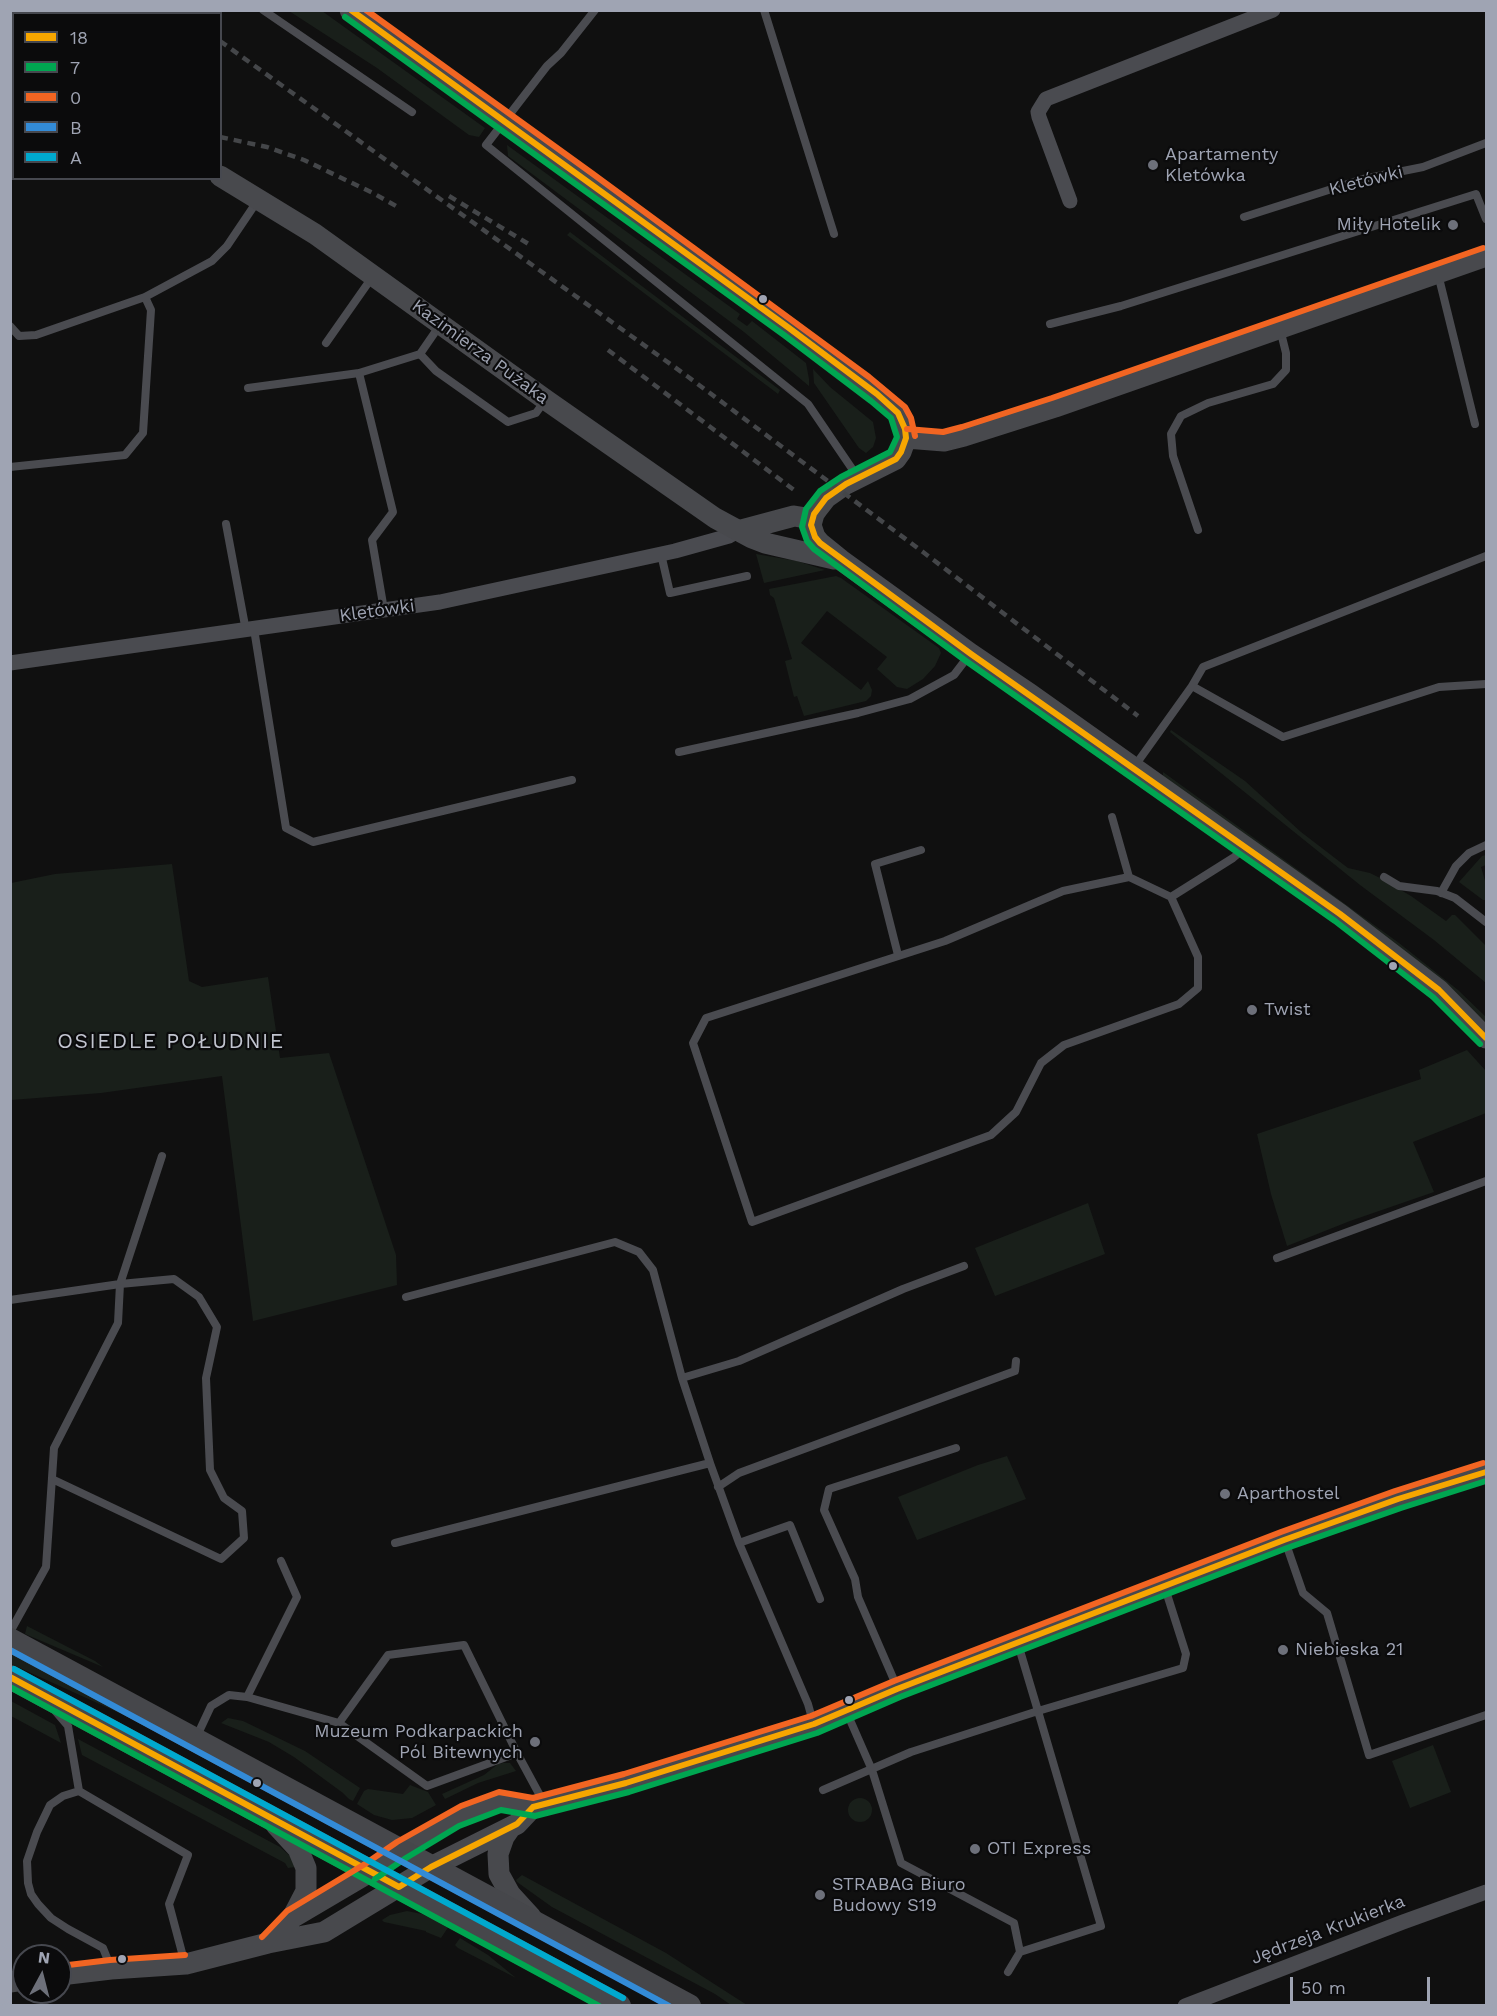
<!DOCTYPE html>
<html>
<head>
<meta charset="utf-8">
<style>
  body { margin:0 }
  #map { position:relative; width:1497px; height:2016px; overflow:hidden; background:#101010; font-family:"Work Sans",sans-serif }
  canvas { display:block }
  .frame { position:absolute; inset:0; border:12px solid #9fa4b3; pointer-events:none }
  .legend { position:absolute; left:12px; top:12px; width:210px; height:168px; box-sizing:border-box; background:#0b0b0c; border:2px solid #46484f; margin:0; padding:8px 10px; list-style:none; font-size:18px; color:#9fa4b3 }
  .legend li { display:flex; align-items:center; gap:12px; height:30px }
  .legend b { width:30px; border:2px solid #46484f }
  .north { position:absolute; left:12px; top:1944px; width:60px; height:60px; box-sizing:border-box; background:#0b0b0c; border:2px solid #46484f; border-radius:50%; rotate:7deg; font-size:16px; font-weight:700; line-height:24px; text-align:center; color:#9fa4b3 }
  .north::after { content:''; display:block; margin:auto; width:21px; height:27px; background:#6d707a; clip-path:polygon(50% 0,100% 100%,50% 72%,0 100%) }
  .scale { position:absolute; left:1290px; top:1977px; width:140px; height:27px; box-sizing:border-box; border:3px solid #9fa4b3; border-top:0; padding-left:8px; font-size:18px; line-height:21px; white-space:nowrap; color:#9fa4b3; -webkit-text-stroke:4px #0b0b0c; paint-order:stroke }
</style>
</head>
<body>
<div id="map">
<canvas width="1497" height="2016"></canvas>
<div class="frame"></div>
<ul class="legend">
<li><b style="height:8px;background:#f7a600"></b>18</li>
<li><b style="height:8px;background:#00a651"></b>7</li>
<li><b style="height:8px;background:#f26522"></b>0</li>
<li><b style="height:8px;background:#338bd7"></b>B</li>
<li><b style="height:8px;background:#00a9ce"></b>A</li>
</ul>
<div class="north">N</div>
<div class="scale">50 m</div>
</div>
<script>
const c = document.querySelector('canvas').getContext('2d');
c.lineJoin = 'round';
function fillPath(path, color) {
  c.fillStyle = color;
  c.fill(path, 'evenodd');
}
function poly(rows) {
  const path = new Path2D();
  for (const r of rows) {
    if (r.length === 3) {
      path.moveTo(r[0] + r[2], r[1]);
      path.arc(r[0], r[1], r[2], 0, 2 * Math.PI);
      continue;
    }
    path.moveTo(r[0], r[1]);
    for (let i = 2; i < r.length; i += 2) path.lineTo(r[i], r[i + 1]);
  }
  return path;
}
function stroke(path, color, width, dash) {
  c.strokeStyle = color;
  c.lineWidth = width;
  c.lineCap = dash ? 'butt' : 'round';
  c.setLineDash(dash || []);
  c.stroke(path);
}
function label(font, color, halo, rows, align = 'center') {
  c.font = font + ' "Work Sans",sans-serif';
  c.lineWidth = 4.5;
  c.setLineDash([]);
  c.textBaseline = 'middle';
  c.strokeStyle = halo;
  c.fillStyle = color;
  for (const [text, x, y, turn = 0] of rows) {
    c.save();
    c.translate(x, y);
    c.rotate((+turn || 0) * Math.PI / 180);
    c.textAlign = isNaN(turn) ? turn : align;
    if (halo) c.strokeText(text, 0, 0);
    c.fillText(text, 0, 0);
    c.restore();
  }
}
fillPath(poly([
  [289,11,322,11,485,128,479,137,469,135,377,68],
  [507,145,740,314,737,319,747,326,752,321,806,363,809,379,809,386,744,332,508,156],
  [570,232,780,390,778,394,567,235],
  [813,369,830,387,873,422,876,438,873,447,866,453,859,448,814,383],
  [756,554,797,561,825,570,764,583],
  [836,576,841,578,939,648,941,653,935,666,923,679,907,689,897,687,877,669,887,657,827,611,801,643,861,690,868,681,872,690,871,696,866,701,804,716,797,696,794,697,785,661,792,659,774,598,770,595,769,589],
  [1171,730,1245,781,1301,832,1348,868,1370,873,1380,878,1411,896,1446,921,1452,915,1455,915,1486,946,1486,983,1434,940,1360,885,1170,732],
  [1163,772,1399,943,1458,990,1486,1017,1486,1024,1163,777],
  [1486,855,1486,865,1481,867,1486,884,1486,900,1483,900,1459,882,1482,856],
  [172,864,189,981,202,987,268,977,280,1058,329,1053,396,1255,397,1285,253,1321,222,1076,101,1093,11,1100,11,883,55,874],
  [1467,1050,1486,1071,1486,1113,1413,1142,1434,1192,1350,1221,1287,1246,1271,1194,1257,1134,1421,1079,1419,1070],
  [1088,1203,1105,1254,995,1296,975,1248],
  [1007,1456,1026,1499,917,1540,898,1497,978,1465],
  [27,1626,95,1661,103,1667,25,1634],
  [11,1652,126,1716,11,1664],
  [11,1701,55,1725,61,1743,11,1716],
  [228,1718,243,1721,305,1751,360,1788,353,1801,349,1799,343,1793,294,1757,269,1742,221,1723],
  [78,1739,280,1847,290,1856,295,1867,288,1868,285,1863,82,1755],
  [1433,1745,1451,1792,1410,1808,1392,1761],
  [503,1763,510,1763,516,1771,478,1783,445,1799,442,1794,484,1775,498,1764],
  [410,1785,428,1792,436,1805,412,1818,392,1820,374,1815,357,1804,364,1791,368,1789,403,1794],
  [860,1810,12],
  [522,1875,666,1953,747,2005,731,2005,715,1994,552,1907,517,1882,516,1880],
  [407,1911,422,1914,449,1926,441,1938,426,1932,426,1931,384,1922,382,1920,390,1915],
  [460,1938,488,1955,516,1978,458,1948,455,1945]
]), '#191f1a');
stroke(poly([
  [263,10,412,112],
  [595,10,561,53,547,66,486,145,808,404,857,476],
  [764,10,834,234],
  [1244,217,1363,179,1423,167,1486,143],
  [1438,274,1475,424],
  [1050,324,1121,306,1476,194,1486,219],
  [10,326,19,336,36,335,145,297,212,261,227,246,258,200],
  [326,343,373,276],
  [420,354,436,371,508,422,536,413,544,402],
  [359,373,393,512,372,540,384,610],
  [248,388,359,373,420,354,440,325],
  [10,467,125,455,143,433,151,310,145,297],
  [226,524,246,631],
  [1198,530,1173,456,1171,434,1181,416,1208,403,1273,384,1286,370,1286,353,1280,329],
  [661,554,670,593,747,576],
  [254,629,286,828,313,842,572,780],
  [1192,686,1283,737,1439,687,1486,684],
  [679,752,858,713,910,699,954,675,970,654],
  [1134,767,1192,686,1203,667,1486,556],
  [1112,817,1129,877],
  [1129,877,1171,897,1198,957,1198,988,1179,1004,1064,1045,1041,1063,1016,1112,991,1135,752,1222,693,1043,706,1018,945,941,1063,891,1129,877],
  [1384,877,1399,886,1437,891,1455,898,1486,922],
  [1441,893,1456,866,1469,853,1486,845],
  [1171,897,1233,858,1245,848],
  [898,955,875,864,921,850],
  [1277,1258,1486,1181],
  [406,1297,615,1242,639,1252,653,1270,682,1378,739,1361,903,1289,964,1266],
  [10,1300,120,1284,174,1279,199,1297,217,1327,206,1378,210,1470,224,1498,242,1511,244,1538,221,1559,52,1479],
  [682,1378,710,1463],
  [718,1487,739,1473,1015,1371,1016,1361],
  [1285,1541,1303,1593,1327,1613,1369,1755,1486,1715],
  [395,1543,710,1463,739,1543,808,1704,813,1722],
  [739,1543,790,1525,820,1599],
  [281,1561,297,1597,247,1697,339,1723],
  [10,1632,46,1567,54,1448,118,1323,120,1284,162,1156],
  [897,1687,858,1597,855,1579,824,1510,829,1489,956,1448],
  [56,1712,68,1726,79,1791],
  [847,1713,872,1770,901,1863,1014,1923,1020,1952,1008,1972],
  [196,1738,211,1706,229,1695,247,1697],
  [517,1753,427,1786,339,1723,388,1655,464,1645,517,1753,544,1803],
  [823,1790,911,1752,1038,1711,1018,1644],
  [1020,1952,1101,1926,1038,1711,1183,1668,1186,1654,1165,1588],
  [111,1968,103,1948,68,1929,51,1918,38,1904,31,1894,28,1883,27,1861,37,1832,50,1805,63,1796,79,1791,188,1855,169,1904,185,1964]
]), '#4a4b50', 8);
stroke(poly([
  [1070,201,1039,117,1038,112,1046,99,1273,10],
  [10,663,440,602,675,551,729,536,738,531],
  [1185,2006,1403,1922,1486,1892]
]), '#4a4b50', 15);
stroke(poly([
  [350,10,789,328,877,394,898,413,905,429,906,438,901,452,896,459,846,484,826,498,819,507,814,514,811,525,815,537,820,543,841,560,971,654,1030,694,1340,914,1439,990,1486,1038],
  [10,50,14,51],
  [220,176,315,234,546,400,715,518,752,538,765,543,834,559],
  [906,438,944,441,964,436,1055,407,1486,256],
  [738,531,794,516,812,519],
  [276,1825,298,1849,306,1868,306,1891,292,1918],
  [511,1827,504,1837,498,1854,499,1874,510,1894,531,1917],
  [268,1943,292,1918,370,1872,401,1850,464,1814,500,1801,533,1807,626,1783,814,1724,897,1689,1284,1540,1398,1499,1486,1472],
  [60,1975,111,1969,186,1964,268,1943,324,1932,431,1867,517,1824,533,1807],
  [10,1982,24,1980]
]), '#48494d', 21);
stroke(poly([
  [10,1640,689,2006],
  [10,1677,619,2006]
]), '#46474b', 24);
stroke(poly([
  [177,10,181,14],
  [220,41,687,376,923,552,1138,716],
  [220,137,267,147,304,160,373,193,396,206],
  [10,145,14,144],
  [449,196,532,246],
  [608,350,794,490]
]), '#444649', 4.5, [8, 6]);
stroke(poly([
  [351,10,789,328,877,394,898,413,905,429,906,438,901,452,896,459,846,484,826,498,814,514,811,525,815,537,820,543,971,654,1340,914,1439,990,1486,1038],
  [10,1677,399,1887,431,1867,517,1824,533,1807,626,1783,814,1724,897,1689,1284,1540,1398,1499,1486,1472]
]), '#f7a600', 6);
stroke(poly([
  [345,17,784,335,871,401,891,418,897,437,890,452,841,477,820,491,806,509,802,527,807,541,814,549,966,661,1335,921,1433,997,1480,1044],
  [10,1687,599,2006],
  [375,1879,406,1858,459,1826,501,1810,535,1816,629,1792,817,1733,900,1697,1287,1548,1401,1508,1486,1481]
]), '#00a651', 6);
stroke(poly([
  [366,10,593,174,869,377,905,407,911,418,915,436],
  [907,429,943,432,962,427,1052,398,1483,248],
  [262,1937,287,1911,365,1864,397,1842,461,1806,499,1792,533,1798,624,1774,811,1716,894,1681,1281,1532,1395,1491,1483,1463],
  [60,1966,110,1960,185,1955]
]), '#f26522', 6);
stroke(poly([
  [10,1650,669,2006]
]), '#338bd7', 6);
stroke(poly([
  [14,1669,623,1998]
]), '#00a9ce', 6);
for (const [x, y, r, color] of [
  [1153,165,6,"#6d707a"],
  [1453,225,6,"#6d707a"],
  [763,299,5,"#9fa4b3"],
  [1393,966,5,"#9fa4b3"],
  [1252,1010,6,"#6d707a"],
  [1225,1494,6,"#6d707a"],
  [1283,1650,6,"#6d707a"],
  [849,1700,5,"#9fa4b3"],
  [535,1742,6,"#6d707a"],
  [257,1783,5,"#9fa4b3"],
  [975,1849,6,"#6d707a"],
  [820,1895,6,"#6d707a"],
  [122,1959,5,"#9fa4b3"]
]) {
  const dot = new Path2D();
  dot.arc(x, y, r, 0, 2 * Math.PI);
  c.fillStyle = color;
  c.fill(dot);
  stroke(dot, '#0b0b0c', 2);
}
label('18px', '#9fa4b3', '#0b0b0c', [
  ["Apartamenty",1165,155],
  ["Kletówka",1165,176],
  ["Miły Hotelik",1441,225,"right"],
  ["Twist",1264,1010],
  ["Aparthostel",1237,1494],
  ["Niebieska 21",1295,1650],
  ["Muzeum Podkarpackich",523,1732,"right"],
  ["Pól Bitewnych",523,1753,"right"],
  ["OTI Express",987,1849],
  ["STRABAG Biuro",832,1885],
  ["Budowy S19",832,1906]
], 'left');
label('18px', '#9fa4b3', '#0b0b0c', [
  ["Kletówki",1366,181,-14],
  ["Kazimierza Pużaka",480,352,36],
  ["Kletówki",377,611,-8],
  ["Jędrzeja Krukierka",1328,1930,-21]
]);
c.letterSpacing = '1.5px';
label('21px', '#c1c4cf', '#0b0b0c', [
  ["OSIEDLE POŁUDNIE",171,1042]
]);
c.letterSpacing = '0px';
</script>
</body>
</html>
